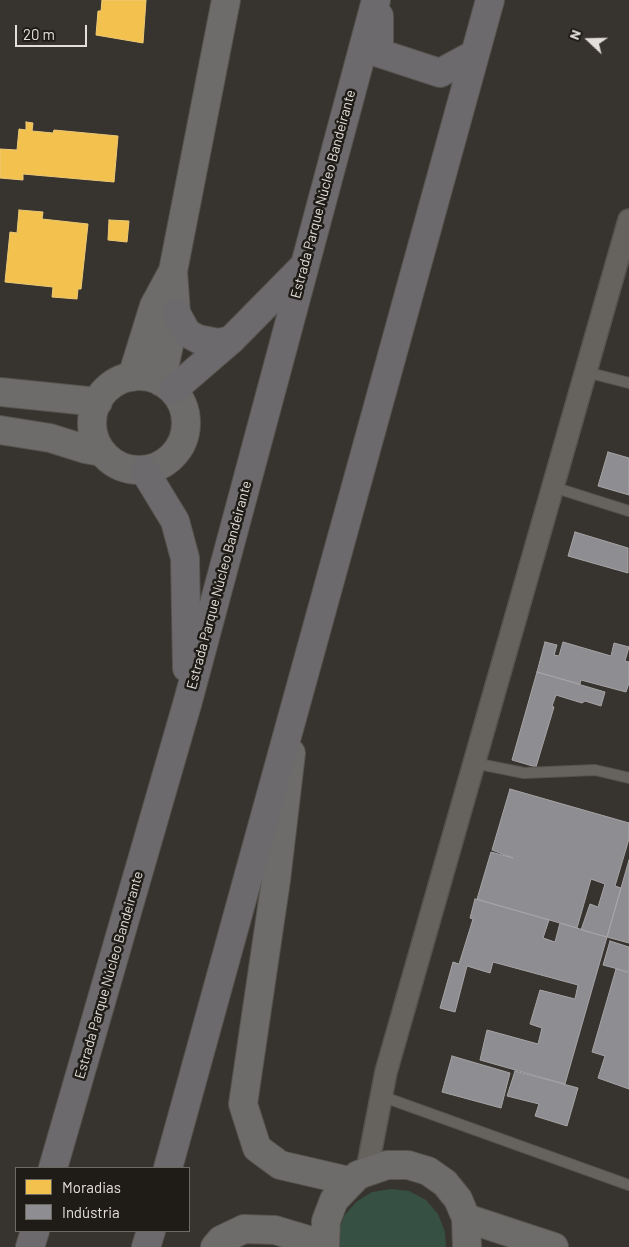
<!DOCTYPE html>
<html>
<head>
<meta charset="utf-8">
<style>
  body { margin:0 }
  #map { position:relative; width:629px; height:1247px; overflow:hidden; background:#37332e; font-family:Barlow,sans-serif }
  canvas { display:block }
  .legend { position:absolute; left:15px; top:1167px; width:175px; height:65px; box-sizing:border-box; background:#1f1c17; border:1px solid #6d6a64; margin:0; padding:6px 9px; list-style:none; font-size:15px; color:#e3ded8 }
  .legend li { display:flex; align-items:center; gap:10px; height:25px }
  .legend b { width:25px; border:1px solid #6d6a64 }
  .north { position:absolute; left:564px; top:15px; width:50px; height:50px; -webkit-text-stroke:4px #1f1c17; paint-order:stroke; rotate:291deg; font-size:14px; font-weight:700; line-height:20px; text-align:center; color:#e3ded8 }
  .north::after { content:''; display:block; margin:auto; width:18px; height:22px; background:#e3ded8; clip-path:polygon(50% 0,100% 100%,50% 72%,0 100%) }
  .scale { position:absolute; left:15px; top:25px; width:72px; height:22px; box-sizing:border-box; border:2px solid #e3ded8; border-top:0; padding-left:6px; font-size:15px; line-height:18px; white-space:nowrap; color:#e3ded8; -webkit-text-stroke:4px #1f1c17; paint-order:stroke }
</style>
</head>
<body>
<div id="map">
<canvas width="629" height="1247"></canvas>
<ul class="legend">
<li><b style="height:14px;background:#f2c14e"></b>Moradias</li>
<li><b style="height:14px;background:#8d8d92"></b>Indústria</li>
</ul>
<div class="north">N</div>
<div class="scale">20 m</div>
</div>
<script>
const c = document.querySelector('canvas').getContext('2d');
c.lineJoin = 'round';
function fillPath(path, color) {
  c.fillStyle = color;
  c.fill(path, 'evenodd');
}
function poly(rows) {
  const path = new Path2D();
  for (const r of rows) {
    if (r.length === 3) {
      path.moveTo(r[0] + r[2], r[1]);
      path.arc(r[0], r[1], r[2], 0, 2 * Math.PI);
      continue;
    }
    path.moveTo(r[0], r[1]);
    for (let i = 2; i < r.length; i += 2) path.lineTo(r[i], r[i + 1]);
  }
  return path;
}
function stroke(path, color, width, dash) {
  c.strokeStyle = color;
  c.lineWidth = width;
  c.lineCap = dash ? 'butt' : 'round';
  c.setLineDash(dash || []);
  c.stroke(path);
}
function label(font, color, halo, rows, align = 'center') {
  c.font = font + ' Barlow,sans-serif';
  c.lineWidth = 5;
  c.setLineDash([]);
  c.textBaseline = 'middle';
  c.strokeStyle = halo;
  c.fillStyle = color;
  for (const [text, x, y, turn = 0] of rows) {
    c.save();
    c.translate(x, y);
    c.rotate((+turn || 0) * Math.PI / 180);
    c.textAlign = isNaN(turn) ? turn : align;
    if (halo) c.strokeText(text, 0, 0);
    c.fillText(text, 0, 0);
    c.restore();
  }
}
fillPath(poly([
  [391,1189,409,1191,426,1200,438,1214,445,1232,446,1247,338,1247,338,1234,344,1216,356,1202,372,1192]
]), '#365044');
const homes = poly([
  [102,0,146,0,143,43,96,35,98,11,101,11,102,0],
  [26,122,33,123,32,131,53,133,54,130,118,136,114,182,23,174,23,180,0,178,0,149,17,150,19,129,26,130,26,122],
  [19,210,43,212,42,219,88,224,81,289,78,289,77,299,52,297,53,287,5,282,10,232,17,233,19,210],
  [109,220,129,221,127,242,108,240,109,220]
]);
fillPath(homes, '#f2c14e');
stroke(homes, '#eeca77', 1);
const industry = poly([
  [608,452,629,458,629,495,598,486,608,452],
  [575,532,628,548,628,573,568,556,575,532],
  [545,642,557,645,554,655,559,656,563,642,611,656,614,643,629,647,625,661,629,662,629,683,626,692,581,680,580,684,537,672,545,642],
  [537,672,605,692,601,706,585,701,582,703,556,695,552,706,554,707,536,767,512,760,537,672],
  [510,789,629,823,629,839,615,886,621,888,607,937,581,930,590,904,598,907,605,884,591,879,577,928,477,899,491,852,513,858,492,850,510,789],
  [629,860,629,943,607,937,629,860],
  [475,899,549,920,543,938,555,942,560,923,607,937,565,1084,480,1060,487,1030,538,1044,542,1028,530,1024,540,990,575,999,578,985,493,962,490,973,467,966,455,1012,440,1008,453,962,459,964,473,919,470,918,475,899],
  [610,941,629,947,629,972,603,965,610,941],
  [616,969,629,973,629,1089,598,1078,605,1056,592,1052,616,969],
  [452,1056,510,1073,501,1108,442,1092,452,1056],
  [515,1071,578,1088,567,1126,535,1116,539,1104,507,1096,515,1071]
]);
fillPath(industry, '#8d8d92');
stroke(industry, '#a7a5a7', 1);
const lane = poly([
  [586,372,629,383],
  [553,487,629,511],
  [474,763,524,773,595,770,629,778],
  [381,1096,629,1185]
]);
const street = poly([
  [367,1170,386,1072,629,220]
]);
const secondary = poly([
  [139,423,47],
  [132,377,154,306,173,271],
  [161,382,176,313,173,271,226,0],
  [0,392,98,402],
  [0,430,50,438,85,449,102,452],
  [291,753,276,880,243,1104,257,1148,280,1165,349,1181],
  [466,1218,554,1247],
  [215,1247,221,1240,244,1229,275,1230,325,1245],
  [325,1247,326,1221,334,1200,358,1175,387,1165,408,1165,428,1171,445,1183,458,1199,466,1218,467,1247]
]);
const highway = poly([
  [379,16,379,53,440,73,475,54],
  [176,313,187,333,198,339,218,343,231,340],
  [173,390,231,340,302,268],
  [144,470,175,521,185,558,187,668],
  [53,1168,188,701,376,0],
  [168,1168,490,0],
  [30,1247,35,1231],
  [146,1247,151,1231]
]);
stroke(lane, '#56524d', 12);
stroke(street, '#56524d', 24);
stroke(secondary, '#56524d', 30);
stroke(highway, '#56524d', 30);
stroke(lane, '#66635e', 10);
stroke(street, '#66635e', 21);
stroke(secondary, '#6d6c6a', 28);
stroke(highway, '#6c6a6c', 28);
label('14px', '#e3ded8', '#1f1c17', [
  ["Estrada Parque Núcleo Bandeirante",323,194,-75],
  ["Estrada Parque Núcleo Bandeirante",219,585,-75],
  ["Estrada Parque Núcleo Bandeirante",109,975,-74]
]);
</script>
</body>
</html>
